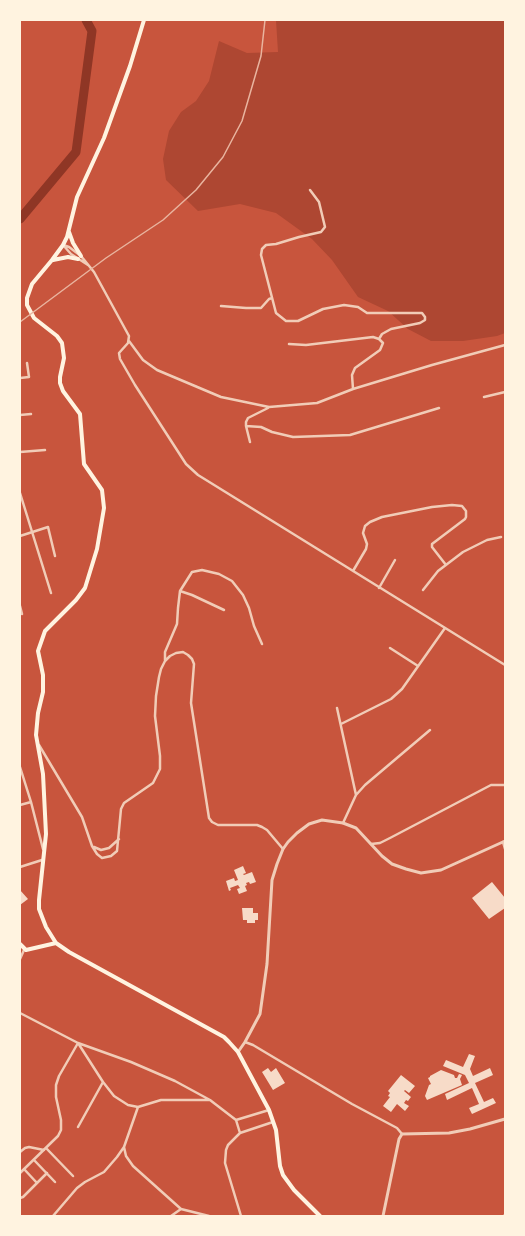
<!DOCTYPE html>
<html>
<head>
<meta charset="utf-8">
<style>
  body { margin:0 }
  #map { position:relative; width:525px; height:1236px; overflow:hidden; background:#c8553d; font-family:Commissioner,sans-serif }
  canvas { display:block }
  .frame { position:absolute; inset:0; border:21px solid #fff3e0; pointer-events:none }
</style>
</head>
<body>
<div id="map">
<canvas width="525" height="1236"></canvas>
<div class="frame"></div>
</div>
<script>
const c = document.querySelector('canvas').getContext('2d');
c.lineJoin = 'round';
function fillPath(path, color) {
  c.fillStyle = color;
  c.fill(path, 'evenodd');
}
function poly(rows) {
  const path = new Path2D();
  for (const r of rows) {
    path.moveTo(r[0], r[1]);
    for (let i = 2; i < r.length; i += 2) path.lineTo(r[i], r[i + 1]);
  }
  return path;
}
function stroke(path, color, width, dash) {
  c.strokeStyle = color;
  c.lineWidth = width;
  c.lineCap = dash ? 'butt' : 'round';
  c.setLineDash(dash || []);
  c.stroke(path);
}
fillPath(poly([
  [276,20,505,20,505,333,497,336,463,341,431,341,408,329,388,311,358,297,332,260,312,239,276,213,240,204,198,211,166,180,163,159,169,131,181,112,196,101,209,81,219,41,247,53,278,52]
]), '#ae4732');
stroke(poly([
  [20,219,76,152,92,31,86,20]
]), '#8f3625', 9);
fillPath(poly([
  [243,866,246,873,243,874,244,875,252,872,256,882,250,884,249,882,246,883,247,885,245,886,247,891,239,894,237,889,240,888,238,885,230,888,231,890,229,891,226,881,234,878,235,881,238,880,234,870],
  [492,882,505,898,505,908,489,919,472,898],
  [20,890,28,899,20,905],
  [242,908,253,908,253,913,258,913,258,920,255,920,255,923,247,923,247,920,243,920],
  [469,1054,475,1056,470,1069,473,1076,490,1068,493,1075,475,1083,484,1102,493,1098,496,1103,472,1114,469,1108,479,1104,472,1088,447,1100,445,1094,469,1083,465,1075,443,1066,446,1060,463,1067],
  [268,1068,271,1072,276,1068,285,1083,273,1090,262,1072],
  [441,1070,454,1075,455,1078,457,1078,459,1074,462,1075,460,1079,462,1085,427,1100,425,1096,429,1085,431,1084,428,1078,430,1077,430,1076],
  [401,1075,415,1086,409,1093,405,1090,404,1091,411,1097,408,1101,406,1100,404,1103,409,1106,405,1111,397,1104,391,1112,383,1106,390,1097,388,1096,390,1093,388,1091]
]), '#f7dbc8');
stroke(poly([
  [310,190,319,202,325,227,321,232,299,237,276,244,266,245,262,249,261,255,276,313,286,321,298,321,323,309,344,305,358,307,367,313,422,313,425,317,425,320,420,323,391,329,382,334,379,339],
  [63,245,69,247,81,256,94,272,129,336,128,343,119,353,120,359,135,385,186,464,198,475,505,665],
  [63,245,71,254,88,265],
  [221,306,246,308,261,308,269,299,272,298],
  [129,341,143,360,157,370,221,397,269,407,317,403,353,389,432,365,505,345],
  [289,344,306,345,373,337,379,339,383,343,380,350,355,368,352,375,353,389],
  [20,378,29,377,27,363],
  [484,397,505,392],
  [268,408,248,418,246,422,246,426,261,427,272,432,293,437,350,435,439,408],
  [20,415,31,414],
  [246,426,250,442],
  [20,452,45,450],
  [20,493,51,593],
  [20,536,48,527,55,556],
  [353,571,366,549,367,544,363,533,365,526,370,522,382,517,432,507,452,505,462,506,466,511,466,517,465,519,432,544,432,547,446,565],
  [379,588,395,560],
  [423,590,438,571,463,552,487,540,501,537],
  [180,591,192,595,224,610],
  [20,606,22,614],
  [390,648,418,666],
  [165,660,165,652,177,624,178,608,180,591,192,572,202,570,219,574,232,581,243,595,249,608,254,626,262,644],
  [337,708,356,795],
  [341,724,391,699,402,689,445,628],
  [39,745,82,817,92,846,97,854,102,858,111,856,117,851,121,809,124,803,153,783,160,769,160,756,155,716,156,696,159,677,161,669,165,661,170,656,176,653,183,652,188,655,192,659,194,664,191,703,209,818,212,822,218,825,257,825,262,827,267,830,283,849],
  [20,767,31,802,43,849],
  [20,805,31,802],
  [343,823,356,795,365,785,430,730],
  [503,842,505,849],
  [371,844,380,843,390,838,491,785,505,785],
  [94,847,101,850,109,848,119,839],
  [20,867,42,860],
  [20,959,24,950],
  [20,1013,78,1043,131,1062,175,1081,210,1100,236,1120,240,1133],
  [245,1042,253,1045,352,1104,397,1128,402,1134],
  [236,1120,269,1110],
  [78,1127,103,1082],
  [124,1147,126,1156,133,1166,181,1209],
  [46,1148,73,1176],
  [20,1152,25,1148,29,1147,44,1150],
  [34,1160,55,1182],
  [24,1169,37,1183],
  [20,1173,58,1136,61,1130,61,1120,56,1097,56,1085,59,1076,78,1043,103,1082,114,1096,128,1105,138,1107],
  [20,1198,23,1197,47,1173],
  [53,1216,77,1188,85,1182,104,1172,117,1157,124,1147,138,1107,161,1100,210,1100],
  [171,1216,181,1209,209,1216],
  [241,1216,225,1163,226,1150,228,1145,240,1133,273,1122],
  [504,1216,505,1215]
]), '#f1ccb7', 2.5);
stroke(poly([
  [238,1052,245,1042,260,1014,267,964,272,880,277,864,283,849,288,842,297,833,309,824,322,820,343,823,356,828,382,856,392,864,406,869,421,873,441,870,505,841],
  [383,1216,399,1139,402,1134,449,1133,470,1129,505,1119]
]), '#f1ccb7', 3);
stroke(poly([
  [144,20,130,66,104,138,77,197,67,237,63,245,52,260,32,284,27,298,27,305,34,318,57,336,62,343,64,358,60,377,60,383,63,391,80,414,84,464,102,490,104,508,97,549,85,588,76,600,45,631,38,651,43,675,43,692,38,713,36,735,43,774,46,834,39,900,39,909,46,927,56,943,69,952,224,1037,229,1042,238,1052,269,1110,276,1130,280,1166,283,1175,294,1190,320,1216],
  [69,232,73,243,81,256],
  [53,260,68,257,78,259],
  [20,944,26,950,56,943]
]), '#fff3e0', 4);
stroke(poly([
  [20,322,106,258,163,220,196,190,223,157,242,121,261,56,265,20]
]), '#e9b49f', 1.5);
</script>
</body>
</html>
